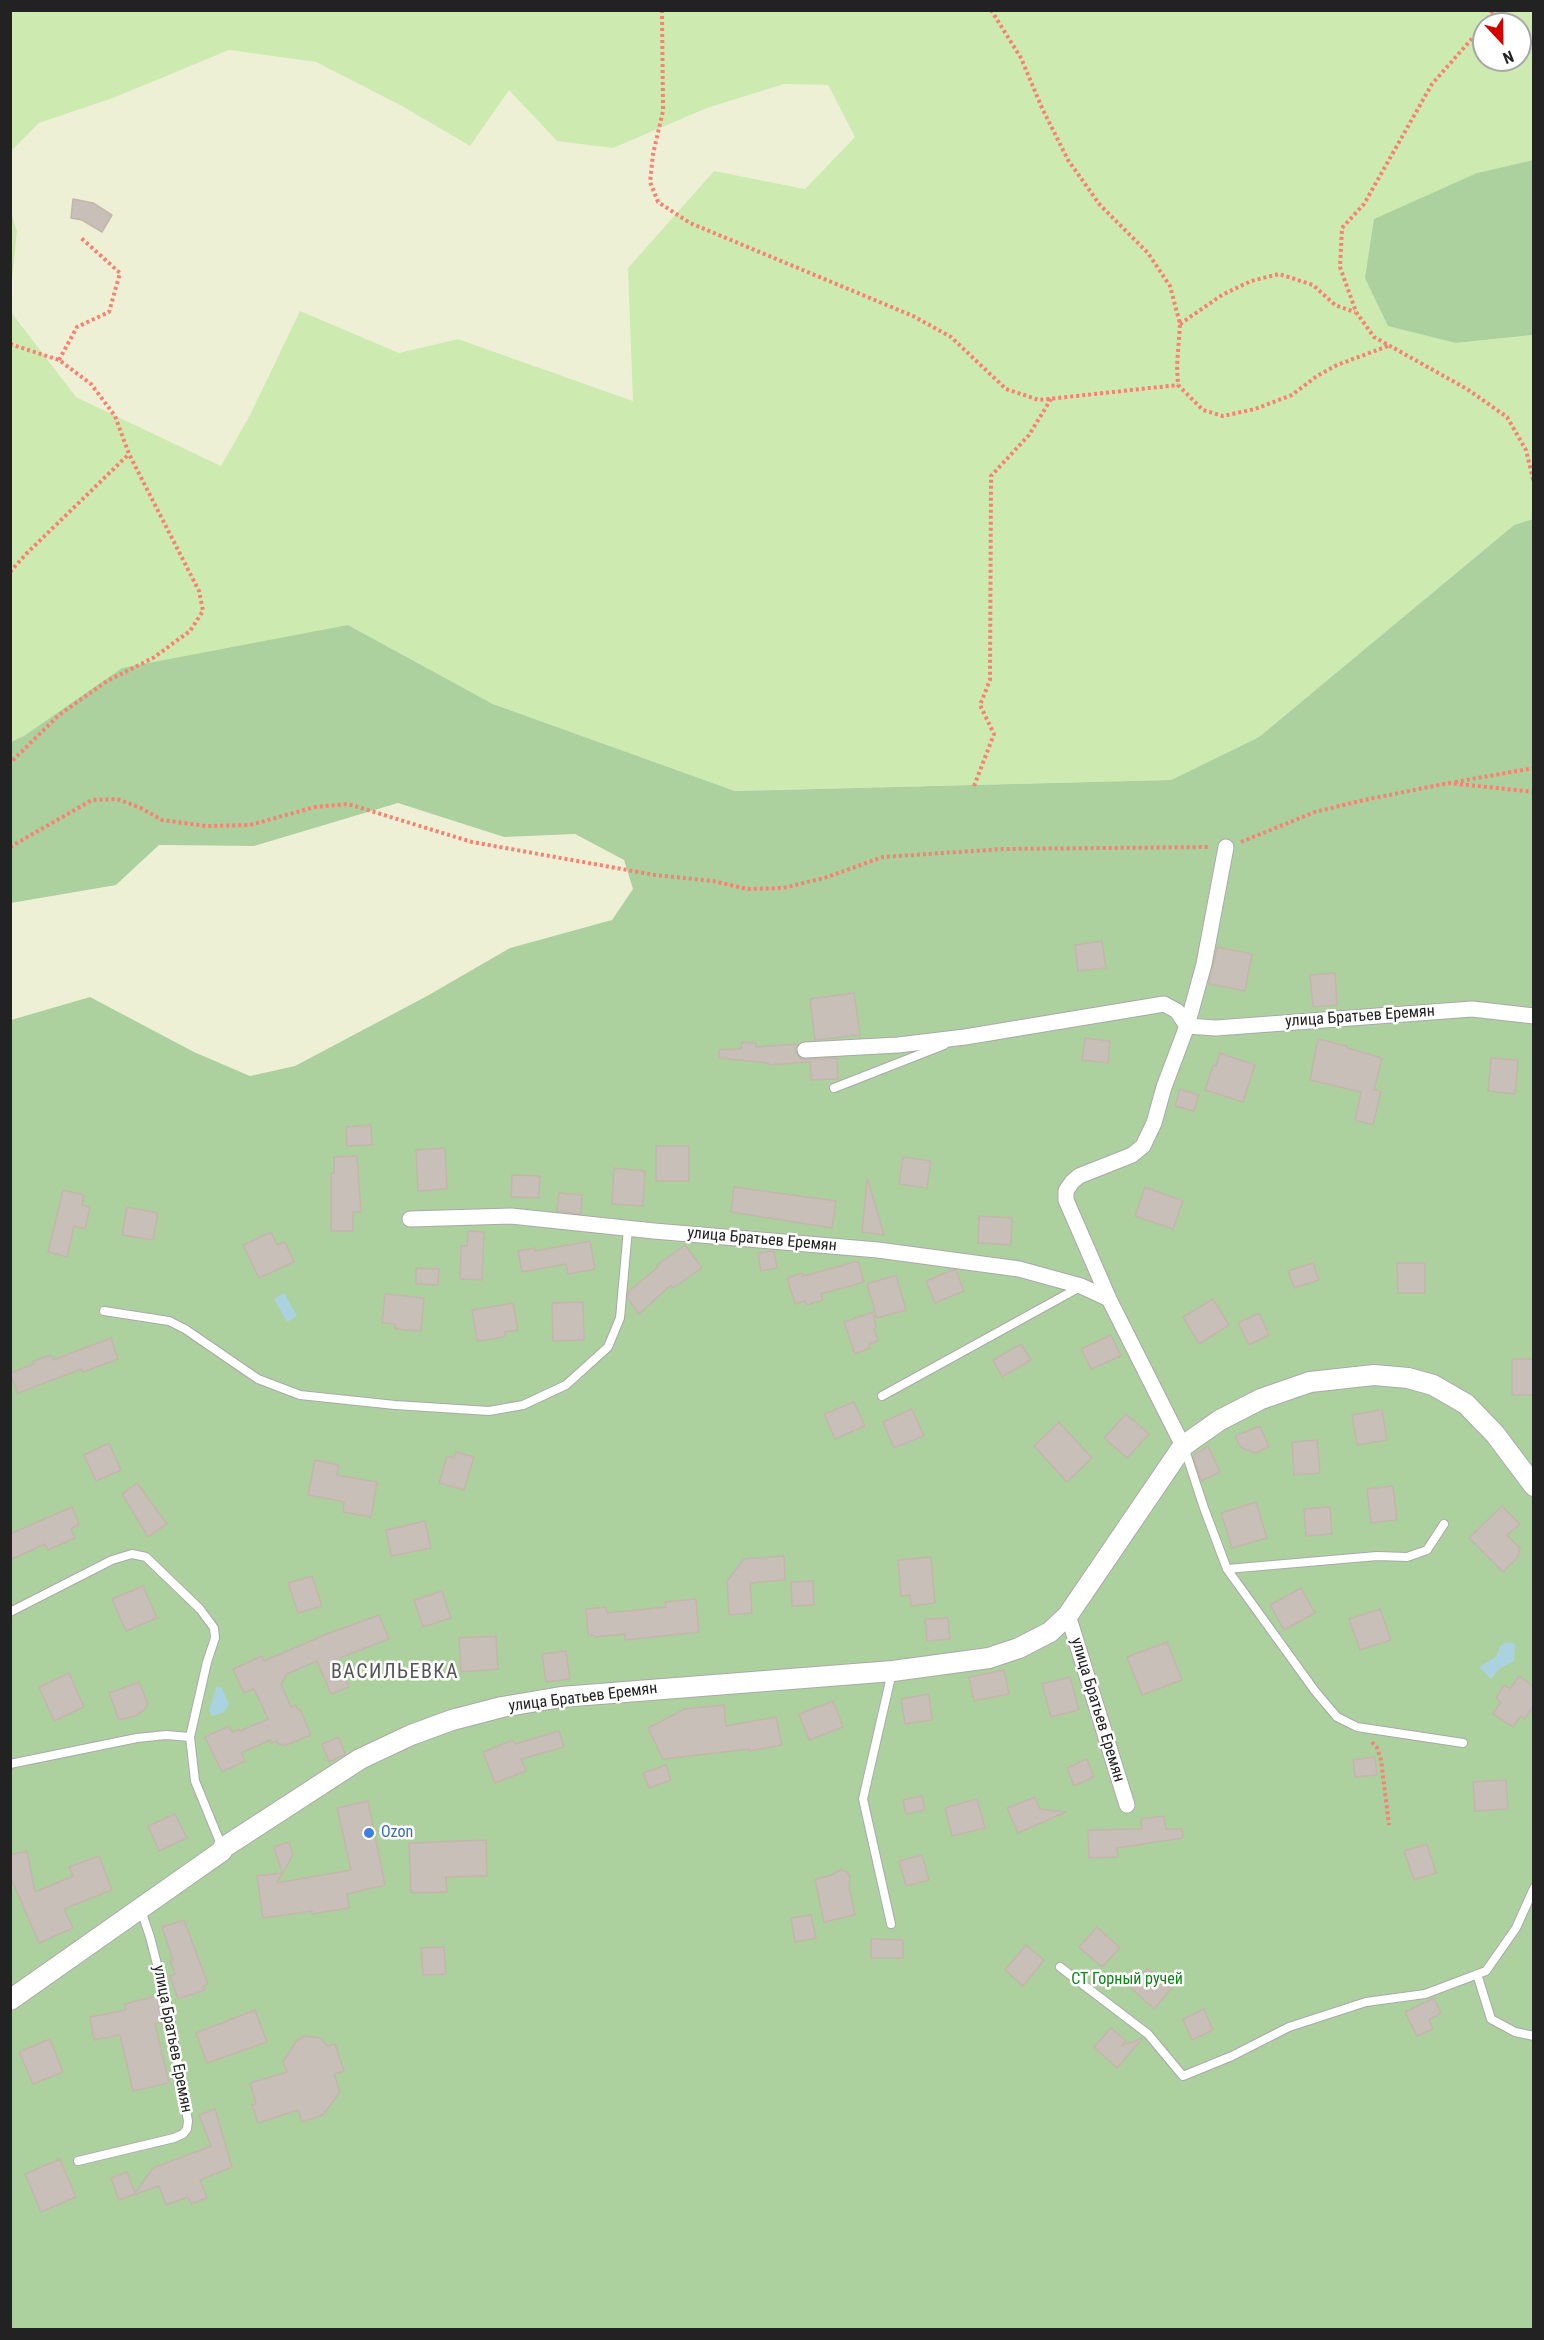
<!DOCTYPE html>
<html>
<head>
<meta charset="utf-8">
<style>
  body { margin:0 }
  #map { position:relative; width:1544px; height:2340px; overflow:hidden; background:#f2efe9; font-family:"Roboto Condensed",sans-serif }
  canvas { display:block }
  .frame { position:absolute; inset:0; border:12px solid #222; pointer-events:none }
  .north { position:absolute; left:1472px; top:12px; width:60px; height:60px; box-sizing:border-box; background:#fff; border:2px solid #a7a7a7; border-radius:50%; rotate:158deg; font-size:16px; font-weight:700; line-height:24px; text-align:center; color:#222 }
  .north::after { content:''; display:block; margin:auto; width:21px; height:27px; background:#d40000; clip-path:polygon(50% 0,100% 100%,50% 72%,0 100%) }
</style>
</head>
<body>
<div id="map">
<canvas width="1544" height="2340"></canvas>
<div class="frame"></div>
<div class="north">N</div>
</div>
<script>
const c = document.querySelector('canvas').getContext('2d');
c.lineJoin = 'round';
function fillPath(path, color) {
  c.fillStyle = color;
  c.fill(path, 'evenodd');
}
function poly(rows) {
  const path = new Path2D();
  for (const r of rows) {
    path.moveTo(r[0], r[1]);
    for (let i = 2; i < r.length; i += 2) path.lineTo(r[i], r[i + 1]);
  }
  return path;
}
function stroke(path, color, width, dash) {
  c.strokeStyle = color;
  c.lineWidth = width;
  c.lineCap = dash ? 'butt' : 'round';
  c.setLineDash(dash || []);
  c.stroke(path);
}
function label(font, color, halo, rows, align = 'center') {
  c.font = font + ' "Roboto Condensed",sans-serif';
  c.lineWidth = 5;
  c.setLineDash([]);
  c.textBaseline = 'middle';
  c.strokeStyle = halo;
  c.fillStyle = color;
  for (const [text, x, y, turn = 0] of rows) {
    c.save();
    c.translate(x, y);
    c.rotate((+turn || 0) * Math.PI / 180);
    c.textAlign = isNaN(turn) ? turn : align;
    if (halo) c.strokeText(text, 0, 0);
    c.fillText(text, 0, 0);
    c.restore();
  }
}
fillPath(poly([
  [229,50,316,62,400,105,469,146,509,89,557,141,707,108,784,84,828,85,855,137,805,189,714,171,628,268,634,401,458,339,399,353,300,312,250,415,222,467,76,397,11,312,17,231,11,212,11,151,39,123,113,98],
  [398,803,504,837,575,834,624,860,634,889,612,920,510,948,427,996,295,1066,249,1076,194,1052,90,997,11,1020,11,903,116,885,158,845,254,846]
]), '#eef0d5');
fillPath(poly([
  [11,11,1533,11,1533,160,1477,173,1456,343,1533,335,1533,519,1514,525,1259,737,1171,780,735,791,493,704,348,625,11,742,11,312,76,397,221,466,250,415,300,311,399,353,458,339,633,401,628,268,714,171,805,189,855,137,828,85,784,84,707,108,613,148,557,141,509,90,470,146,400,105,316,62,229,50,113,98,39,123,11,151],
  [1484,24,1520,24,1520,60,1484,60],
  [11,212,17,231,11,293]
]), '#cdebb0');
fillPath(poly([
  [1533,160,1533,335,1456,343,1388,326,1365,278,1374,219,1477,173],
  [1533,519,1533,2329,11,2329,11,1020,90,997,194,1052,250,1076,295,1066,427,996,510,948,612,920,633,889,624,860,575,834,504,837,398,803,254,846,159,845,116,885,11,903,11,742,24,736,122,668,348,625,493,704,735,791,1171,780,1259,737,1514,525]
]), '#add19e');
fillPath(poly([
  [284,1293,297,1316,287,1322,274,1299],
  [1506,1642,1515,1644,1514,1661,1499,1669,1491,1679,1479,1667,1496,1657,1500,1646],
  [217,1686,222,1688,229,1704,223,1713,212,1716,209,1710]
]), '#aad3df');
const building = poly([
  [73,199,93,203,112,215,102,232,82,220,71,218,73,199],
  [1102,941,1106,968,1078,971,1075,945,1102,941],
  [1217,947,1252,954,1245,991,1209,984,1217,947],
  [1335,973,1337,1005,1313,1007,1310,975,1335,973],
  [854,993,860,1035,815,1040,810,999,854,993],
  [1085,1038,1110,1041,1108,1063,1082,1060,1085,1038],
  [1318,1039,1347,1046,1347,1048,1382,1058,1374,1090,1381,1091,1373,1125,1355,1120,1361,1092,1310,1080,1318,1039],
  [742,1042,756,1043,756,1047,798,1044,795,1051,801,1059,837,1058,838,1079,811,1080,810,1062,768,1065,768,1063,719,1058,719,1050,741,1049,742,1042],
  [1220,1053,1255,1065,1243,1102,1205,1090,1213,1065,1216,1066,1220,1053],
  [1491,1058,1518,1060,1515,1094,1488,1091,1491,1058],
  [1180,1089,1199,1095,1194,1111,1175,1106,1180,1089],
  [371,1125,372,1145,347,1146,346,1127,371,1125],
  [656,1146,689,1146,689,1181,656,1181,656,1146],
  [445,1148,447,1189,418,1191,416,1150,445,1148],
  [357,1156,361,1212,353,1212,353,1231,331,1231,331,1173,334,1173,334,1157,357,1156],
  [903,1157,931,1161,927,1188,899,1184,903,1157],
  [614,1168,645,1171,643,1206,612,1204,614,1168],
  [512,1175,540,1176,539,1198,511,1197,512,1175],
  [867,1180,868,1180,884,1235,862,1232,867,1180],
  [734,1187,836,1201,832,1228,731,1212,734,1187],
  [1145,1187,1183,1201,1173,1229,1135,1216,1145,1187],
  [63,1190,84,1195,82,1205,90,1207,85,1229,74,1226,67,1257,48,1252,63,1190],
  [559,1193,582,1195,581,1214,557,1211,559,1193],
  [127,1207,158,1213,153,1240,122,1235,127,1207],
  [979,1216,1012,1218,1011,1245,978,1243,979,1216],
  [468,1231,484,1232,482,1280,460,1279,461,1246,467,1246,468,1231],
  [271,1232,277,1245,285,1242,294,1262,259,1278,243,1245,271,1232],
  [590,1241,595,1269,568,1274,566,1264,522,1272,518,1251,535,1248,535,1251,590,1241],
  [685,1245,702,1268,673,1288,671,1285,639,1314,628,1299,628,1292,658,1267,657,1265,685,1245],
  [774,1251,777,1268,761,1271,758,1253,774,1251],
  [858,1261,864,1282,821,1294,823,1300,807,1305,805,1301,795,1304,787,1278,802,1273,803,1276,858,1261],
  [1313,1263,1319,1280,1294,1288,1288,1271,1313,1263],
  [1397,1263,1425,1263,1425,1293,1398,1293,1397,1263],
  [416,1268,439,1269,438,1285,416,1284,416,1268],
  [953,1270,956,1270,964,1291,935,1303,926,1281,953,1270],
  [896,1275,906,1310,877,1318,867,1284,896,1275],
  [385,1294,424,1298,421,1331,395,1329,395,1324,382,1323,385,1294],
  [1213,1299,1229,1325,1199,1344,1183,1317,1213,1299],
  [583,1302,584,1340,553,1341,552,1303,583,1302],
  [513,1303,518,1330,505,1332,505,1336,494,1339,477,1341,472,1310,513,1303],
  [873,1312,876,1327,874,1330,878,1341,869,1344,870,1348,855,1354,844,1322,873,1312],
  [1259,1313,1269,1335,1249,1345,1238,1323,1259,1313],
  [1111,1335,1121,1356,1091,1369,1081,1349,1111,1335],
  [111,1338,118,1359,83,1372,82,1369,18,1393,10,1373,34,1364,33,1361,51,1355,53,1360,111,1338],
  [1021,1344,1031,1360,1002,1377,993,1360,1021,1344],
  [1512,1359,1533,1359,1533,1395,1512,1395,1512,1359],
  [854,1402,865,1426,835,1439,824,1414,854,1402],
  [912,1409,924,1436,894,1448,883,1422,912,1409],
  [1382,1410,1387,1440,1357,1445,1352,1415,1382,1410],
  [1126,1414,1149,1434,1127,1458,1104,1438,1126,1414],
  [1059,1422,1092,1458,1067,1482,1034,1446,1059,1422],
  [1260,1426,1269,1447,1255,1453,1240,1447,1235,1436,1260,1426],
  [1317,1440,1320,1473,1294,1475,1292,1442,1317,1440],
  [109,1443,121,1470,96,1481,84,1455,109,1443],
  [1208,1446,1220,1472,1201,1481,1193,1456,1208,1446],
  [456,1452,474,1457,464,1490,439,1483,447,1456,454,1458,456,1452],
  [315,1460,339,1465,337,1475,377,1482,371,1517,343,1512,344,1502,308,1495,315,1460],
  [137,1483,167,1524,148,1537,122,1494,137,1483],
  [1393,1486,1397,1520,1371,1523,1367,1489,1393,1486],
  [1256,1502,1267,1538,1232,1548,1221,1513,1256,1502],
  [1502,1506,1520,1524,1507,1535,1520,1548,1518,1557,1503,1572,1469,1538,1502,1506],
  [72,1507,79,1524,71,1529,75,1538,48,1550,45,1544,10,1560,10,1534,72,1507],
  [1330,1507,1332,1534,1306,1536,1304,1509,1330,1507],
  [425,1521,431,1548,391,1556,386,1530,425,1521],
  [784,1556,785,1580,750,1583,752,1613,729,1615,727,1581,744,1559,784,1556],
  [931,1557,935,1603,911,1606,910,1595,901,1596,898,1560,931,1557],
  [312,1576,322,1606,298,1613,288,1583,312,1576],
  [813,1581,814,1605,792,1606,791,1582,813,1581],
  [143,1586,157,1618,126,1631,112,1599,143,1586],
  [1301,1588,1315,1613,1284,1630,1270,1605,1301,1588],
  [442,1591,451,1618,423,1627,414,1600,442,1591],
  [696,1599,699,1632,625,1640,625,1634,595,1637,594,1635,588,1635,586,1609,606,1607,607,1613,666,1607,665,1602,696,1599],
  [1380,1609,1391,1640,1360,1650,1349,1619,1380,1609],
  [379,1615,389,1639,337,1659,349,1687,331,1694,317,1661,287,1674,281,1684,291,1707,296,1705,298,1710,300,1709,311,1735,284,1746,283,1744,279,1745,277,1741,271,1743,270,1740,241,1753,245,1761,222,1772,205,1737,229,1726,232,1732,239,1729,240,1731,268,1719,254,1689,244,1693,233,1669,262,1656,264,1661,327,1634,379,1615],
  [948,1618,950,1639,927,1641,925,1619,948,1618],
  [496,1636,498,1669,461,1672,459,1638,496,1636],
  [1167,1642,1182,1680,1142,1695,1127,1657,1167,1642],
  [566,1651,570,1679,546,1682,542,1654,566,1651],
  [1004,1670,1009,1694,974,1701,969,1677,1004,1670],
  [69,1673,84,1707,54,1721,39,1687,69,1673],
  [1519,1676,1533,1686,1533,1706,1525,1719,1521,1716,1513,1727,1493,1714,1501,1702,1496,1698,1504,1685,1510,1689,1519,1676],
  [1070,1677,1079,1710,1051,1717,1042,1684,1070,1677],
  [139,1682,148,1704,144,1710,135,1716,119,1720,109,1693,139,1682],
  [929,1694,932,1720,905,1724,901,1699,929,1694],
  [833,1701,843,1727,809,1740,799,1714,833,1701],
  [724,1705,726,1726,776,1717,782,1745,749,1751,749,1749,663,1759,648,1728,685,1709,724,1705],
  [559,1731,564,1747,521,1759,526,1771,495,1783,483,1752,513,1740,515,1744,559,1731],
  [339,1737,345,1754,329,1762,322,1744,339,1737],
  [1375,1757,1377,1775,1355,1777,1353,1760,1375,1757],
  [1087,1759,1094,1777,1074,1786,1067,1768,1087,1759],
  [666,1765,671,1780,649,1788,643,1773,666,1765],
  [1506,1780,1508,1809,1475,1811,1473,1782,1506,1780],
  [922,1796,925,1810,906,1814,903,1800,922,1796],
  [1035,1797,1040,1809,1066,1812,1018,1833,1007,1808,1035,1797],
  [977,1799,985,1828,952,1836,945,1808,977,1799],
  [368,1801,385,1885,347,1894,349,1908,312,1914,312,1911,263,1918,257,1876,282,1873,274,1847,289,1842,293,1855,277,1883,351,1870,337,1808,368,1801],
  [175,1814,187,1838,159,1851,148,1826,175,1814],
  [1164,1816,1166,1829,1182,1829,1183,1838,1117,1848,1118,1857,1089,1858,1088,1830,1142,1829,1141,1819,1164,1816],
  [486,1840,487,1876,446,1877,447,1892,411,1893,409,1843,486,1840],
  [1427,1844,1436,1873,1414,1880,1404,1851,1427,1844],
  [27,1851,35,1892,73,1876,69,1867,99,1856,112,1890,64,1909,73,1928,39,1943,10,1876,10,1855,27,1851],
  [922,1855,929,1880,906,1886,899,1861,922,1855],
  [841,1870,847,1872,850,1877,849,1886,855,1915,824,1922,815,1879,829,1876,841,1870],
  [811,1915,816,1938,795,1942,791,1918,811,1915],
  [184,1920,208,1984,203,1986,205,1990,178,1999,170,1976,175,1974,170,1960,173,1960,162,1927,184,1920],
  [1097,1927,1120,1948,1102,1967,1079,1947,1097,1927],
  [871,1939,903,1940,903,1958,871,1958,871,1939],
  [1026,1945,1044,1960,1023,1986,1005,1970,1026,1945],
  [444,1947,446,1974,423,1975,421,1948,444,1947],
  [1148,1968,1171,1989,1154,2009,1131,1988,1148,1968],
  [156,1996,162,2022,155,2024,169,2083,133,2091,120,2035,94,2040,90,2017,126,2010,125,2004,156,1996],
  [1434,1998,1441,2013,1429,2020,1433,2029,1417,2036,1405,2012,1434,1998],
  [1204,2009,1213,2030,1192,2040,1183,2019,1204,2009],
  [255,2010,267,2042,207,2063,196,2033,255,2010],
  [1111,2028,1126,2041,1121,2046,1143,2038,1117,2068,1094,2047,1111,2028],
  [305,2036,321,2038,327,2046,335,2044,344,2071,334,2074,340,2092,323,2115,302,2122,298,2110,258,2123,252,2105,256,2104,250,2083,287,2072,283,2062,297,2040,305,2036],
  [50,2039,63,2072,33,2084,19,2052,50,2039],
  [215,2109,232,2167,200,2180,207,2198,191,2204,188,2197,166,2205,159,2186,119,2200,111,2178,127,2172,135,2193,153,2168,211,2146,199,2115,215,2109],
  [60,2159,76,2197,41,2212,25,2174,60,2159]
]);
fillPath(building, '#c7bfb8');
stroke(building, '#c4b6ab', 1.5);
const service = poly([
  [834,1088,944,1045],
  [104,1311,169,1321,185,1329,258,1379,300,1395,395,1405,489,1411,523,1405,566,1385,608,1347,620,1318,628,1229],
  [882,1396,1080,1287],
  [1185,1450,1204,1508,1227,1569,1377,1556,1407,1557,1427,1550,1444,1524],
  [1227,1569,1315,1691,1337,1717,1357,1727,1463,1743],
  [10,1612,112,1560,132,1554,146,1557,200,1609,214,1628,215,1638,207,1662,190,1737,195,1781,222,1847],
  [10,1764,137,1738,166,1735,190,1737],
  [891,1924,863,1799,892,1672],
  [1060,1967,1148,2034,1183,2076,1232,2056,1289,2027,1366,2002,1425,1994,1486,1971,1516,1928,1534,1888],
  [1477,1974,1491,2019,1515,2032,1534,2036],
  [78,2161,174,2138,183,2134,187,2129,188,2121,167,2003,150,1937,141,1910]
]);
const minor = poly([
  [805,1050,898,1045,965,1037,1164,1004,1177,1011,1187,1026,1216,1028,1472,1009,1534,1016],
  [410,1219,511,1216,654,1231,878,1250,1019,1269,1081,1286,1109,1299],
  [1183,1446,1109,1299,1066,1200,1066,1191,1072,1182,1079,1176,1132,1155,1143,1146,1154,1123,1164,1087,1187,1026,1204,964,1226,847],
  [1068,1615,1127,1805]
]);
const tertiary = poly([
  [10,2000,222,1851,223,1848,360,1759,411,1735,452,1720,502,1707,561,1697,893,1671,989,1658,1019,1648,1050,1632,1068,1615,1183,1446,1220,1420,1261,1399,1310,1382,1374,1375,1408,1378,1433,1385,1466,1404,1495,1434,1534,1486]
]);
stroke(service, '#a9a9a9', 10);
stroke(minor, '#a9a9a9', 17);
stroke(tertiary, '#a9a9a9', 22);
stroke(poly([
  [662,10,663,111,653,154,650,182,658,202,690,223,913,316,951,337,1006,389,1039,400,1178,385],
  [991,10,1021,58,1042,108,1068,160,1100,205,1148,253,1170,286,1180,324,1177,366,1178,385,1203,410,1223,416,1255,409,1292,395,1317,376,1337,365,1388,346],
  [1485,24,1493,10],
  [1484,25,1432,84,1364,204,1342,228,1340,267,1356,312,1374,337,1467,389,1507,417,1526,450,1534,483],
  [1180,324,1222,295,1251,281,1279,274,1313,285,1335,305,1355,312],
  [10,344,59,360,91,384,115,416,129,454,199,591,203,611,190,631,153,658,107,681,59,715,10,763],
  [59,360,77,327,109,312,120,273,80,237],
  [10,572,26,554,129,454],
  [1455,782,1534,768],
  [974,786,994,734,980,705,990,680,991,476,1029,435,1051,399],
  [1241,842,1315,812,1364,800,1449,783,1534,792],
  [10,847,92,800,117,799,141,808,162,820,206,826,250,825,315,807,348,804,472,842,655,875,713,881,747,889,783,888,824,878,883,857,1003,849,1210,847],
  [1372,1742,1377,1748,1381,1760,1389,1825]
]), '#fa8072', 4, [3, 3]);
stroke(service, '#fff', 8);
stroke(minor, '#fff', 15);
stroke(tertiary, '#fff', 20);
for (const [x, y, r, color] of [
  [369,1833,6,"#3f7fe0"]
]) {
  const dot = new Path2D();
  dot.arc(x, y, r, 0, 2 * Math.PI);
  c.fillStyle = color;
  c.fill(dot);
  stroke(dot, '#fff', 2);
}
label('16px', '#222', '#fff', [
  ["улица Братьев Еремян",1360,1017,-4],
  ["улица Братьев Еремян",762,1240,5],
  ["улица Братьев Еремян",583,1698,-7],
  ["улица Братьев Еремян",1097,1710,73],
  ["улица Братьев Еремян",172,2039,79]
]);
label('16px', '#366cbe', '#fff', [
  ["Ozon",381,1833]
], 'left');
label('16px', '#0c8416', '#fff', [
  ["СТ Горный ручей",1127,1980]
]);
c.letterSpacing = '1.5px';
label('20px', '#555', '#fff', [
  ["ВАСИЛЬЕВКА",395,1673]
]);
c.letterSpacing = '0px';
</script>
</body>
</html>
